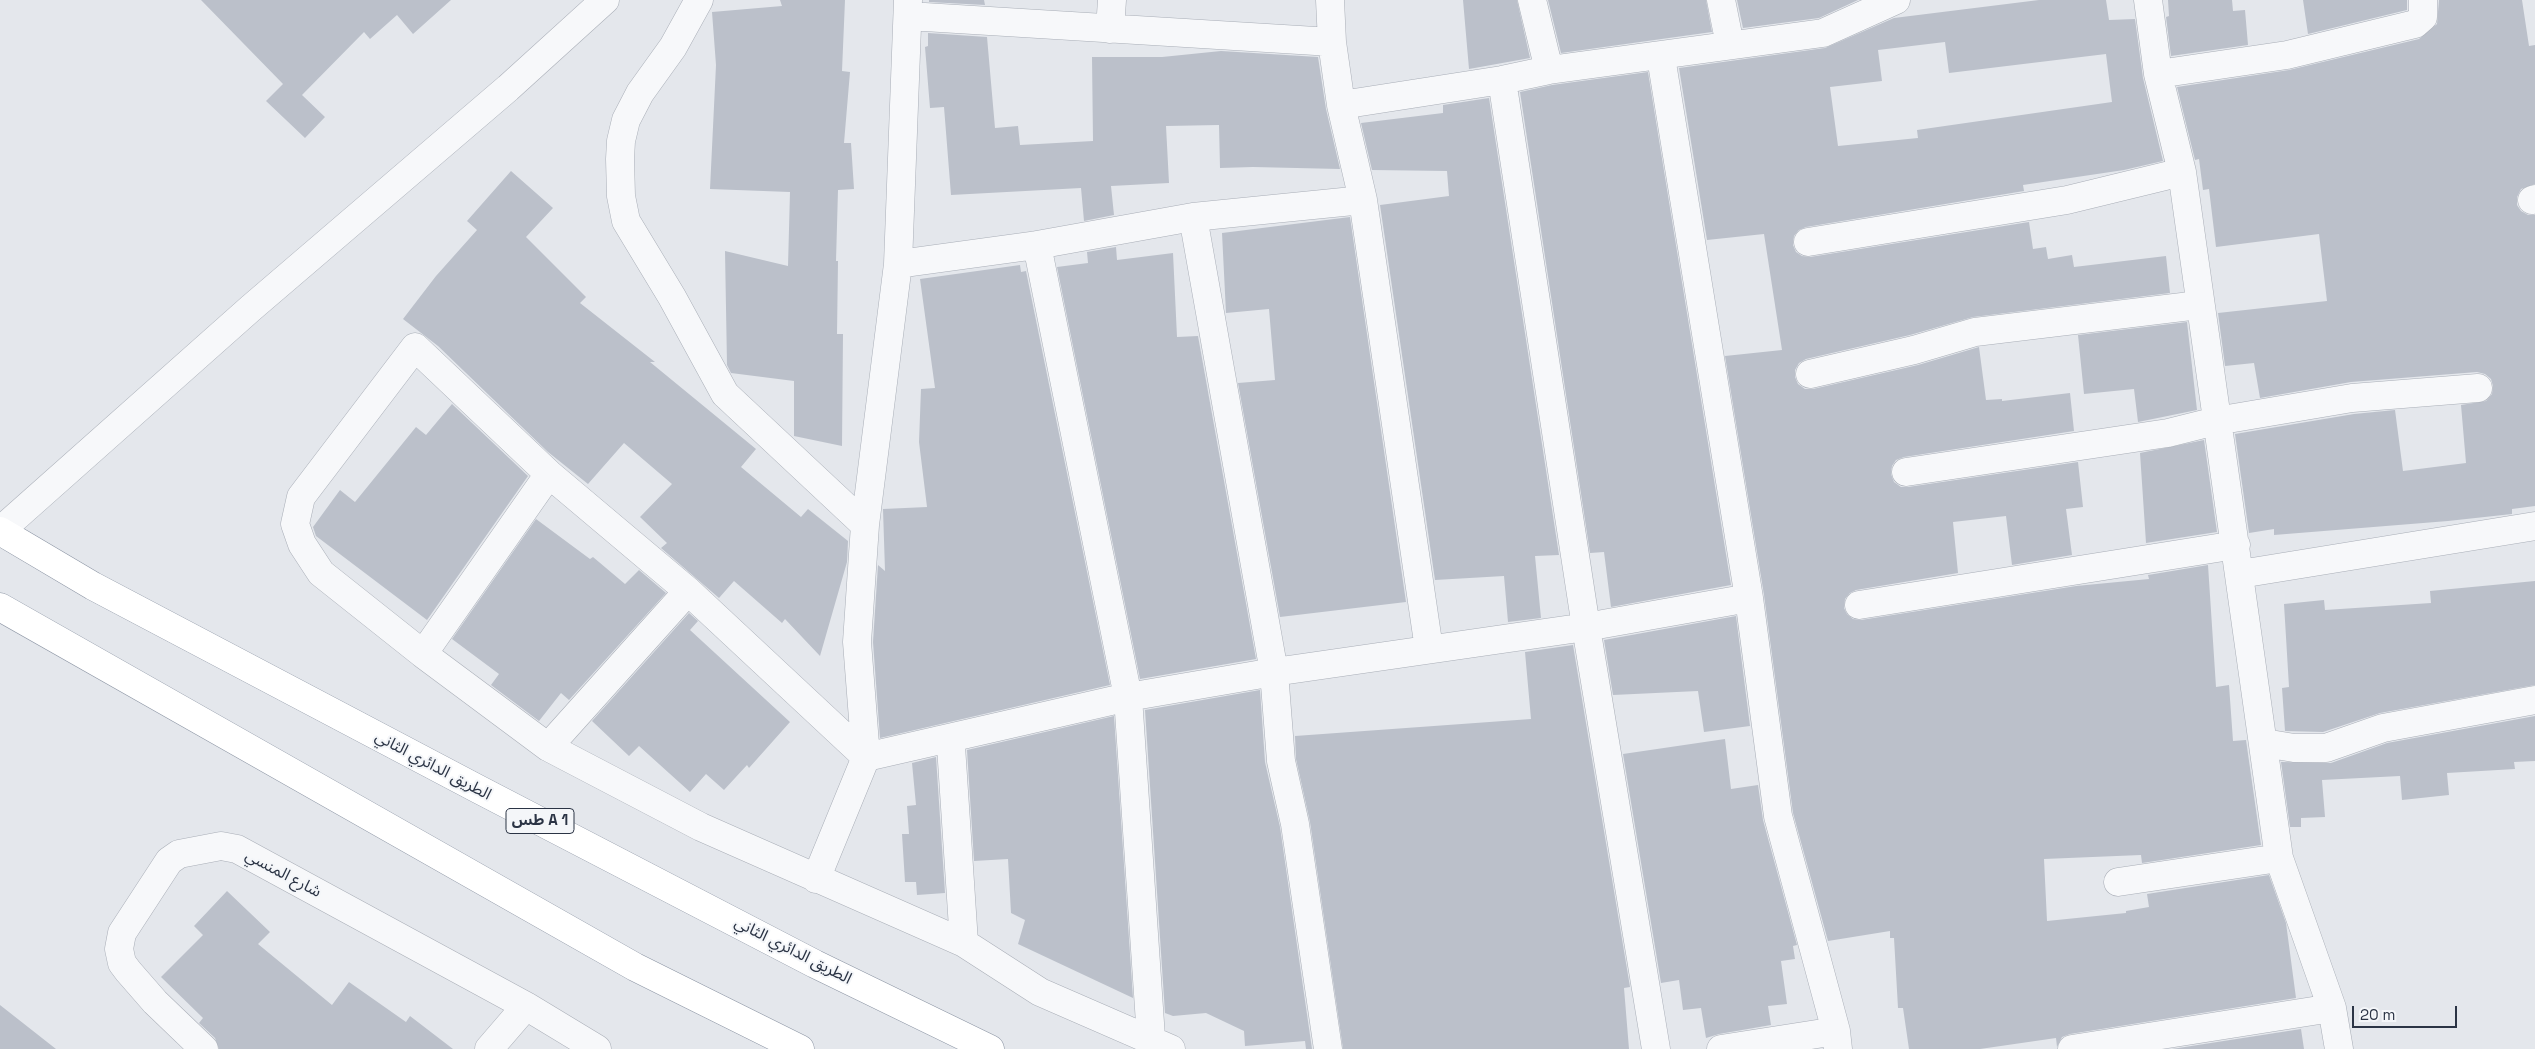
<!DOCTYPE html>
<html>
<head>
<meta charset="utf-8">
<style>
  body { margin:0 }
  #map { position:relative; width:2535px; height:1049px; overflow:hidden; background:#e4e7ec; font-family:"Space Grotesk",sans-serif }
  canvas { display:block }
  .scale { position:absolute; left:2352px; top:1006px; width:105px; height:22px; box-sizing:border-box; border:2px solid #2b3445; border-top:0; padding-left:6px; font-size:15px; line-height:18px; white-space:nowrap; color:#2b3445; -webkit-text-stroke:4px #f4f6f9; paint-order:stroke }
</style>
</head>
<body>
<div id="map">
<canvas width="2535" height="1049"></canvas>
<div class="scale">20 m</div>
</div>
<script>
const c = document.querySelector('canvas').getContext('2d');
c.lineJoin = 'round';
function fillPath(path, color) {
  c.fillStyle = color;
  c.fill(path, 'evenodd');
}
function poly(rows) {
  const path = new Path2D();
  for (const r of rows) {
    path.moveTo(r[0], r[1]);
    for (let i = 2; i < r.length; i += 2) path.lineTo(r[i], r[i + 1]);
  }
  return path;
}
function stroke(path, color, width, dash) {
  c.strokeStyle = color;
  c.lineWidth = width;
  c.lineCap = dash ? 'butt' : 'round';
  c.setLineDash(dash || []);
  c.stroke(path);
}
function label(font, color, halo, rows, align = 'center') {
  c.font = font + ' "Space Grotesk","Noto Sans Arabic",sans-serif';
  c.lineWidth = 4;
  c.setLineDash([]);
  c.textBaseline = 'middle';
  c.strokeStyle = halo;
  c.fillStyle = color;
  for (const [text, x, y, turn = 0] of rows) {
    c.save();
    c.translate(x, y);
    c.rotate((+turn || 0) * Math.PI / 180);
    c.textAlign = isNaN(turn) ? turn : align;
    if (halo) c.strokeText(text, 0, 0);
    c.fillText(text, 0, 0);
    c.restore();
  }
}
fillPath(poly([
  [201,0,451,0,413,34,397,15,370,39,364,32,302,95,325,117,305,138,266,101,283,84],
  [780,0,845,0,842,71,850,72,844,143,851,143,854,189,838,190,836,261,838,261,837,334,843,334,842,446,794,436,794,381,731,373,727,365,725,251,788,266,790,192,710,189,716,65,712,12,782,6],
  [929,0,984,0,985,5,929,2],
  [1463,0,1517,0,1530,58,1469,69],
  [1548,0,1706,0,1712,32,1561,53],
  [1737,0,1858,0,1819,18,1743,28],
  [2039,0,2106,0,2109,20,2135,19,2143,78,2163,161,2124,170,2023,185,2024,191,1806,227,1799,230,1794,236,1793,245,1796,252,1802,256,1810,257,2029,222,2033,249,2046,247,2048,259,2072,255,2074,267,2166,256,2170,293,1973,317,1910,335,1806,359,1799,363,1795,370,1795,377,1798,384,1805,389,1813,389,1918,365,1979,347,1986,400,2002,399,2002,401,2070,393,2074,431,1904,457,1896,460,1892,466,1891,474,1894,482,1901,487,1908,487,2078,462,2083,507,2066,509,2072,555,2012,565,2006,516,1953,522,1958,573,1856,590,1850,593,1845,599,1844,608,1847,614,1853,619,1861,620,2076,586,2149,579,2148,575,2208,565,2216,687,2229,685,2233,741,2246,740,2261,845,2142,863,2141,855,2044,859,2047,921,2126,913,2126,911,2149,907,2147,894,2269,875,2286,923,2296,998,2070,1034,2062,1037,2057,1047,2056,1038,1980,1049,1909,1049,1903,1008,1898,1008,1894,938,1890,938,1890,931,1828,941,1793,813,1764,595,1725,356,1782,350,1764,234,1707,240,1679,68,1825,48,1894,18],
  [1945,42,1949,73,2106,54,2112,102,1917,130,1918,138,1838,146,1830,87,1882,81,1878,50],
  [2168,0,2232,0,2233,11,2245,10,2248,45,2171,56,2166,17,2169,16],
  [2303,0,2407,0,2407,10,2308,34],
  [2439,0,2522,0,2529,46,2535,45,2535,184,2521,189,2517,197,2517,205,2521,211,2528,215,2535,215,2535,506,2512,509,2512,514,2448,521,2274,535,2274,529,2249,533,2235,434,2354,414,2395,410,2403,471,2466,463,2461,405,2486,401,2492,394,2493,386,2491,379,2485,374,2477,372,2351,382,2260,398,2254,363,2225,366,2218,313,2327,301,2319,234,2216,247,2209,189,2203,190,2199,159,2195,160,2177,87,2289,70,2419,39,2437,24],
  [928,33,987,37,995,128,1018,126,1020,145,1093,141,1092,57,1162,57,1221,51,1318,57,1326,109,1340,169,1253,167,1220,168,1219,125,1166,126,1169,183,1111,186,1114,215,1084,221,1081,188,951,195,944,107,930,108,925,47,928,46],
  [1648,72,1731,585,1611,607,1604,552,1590,553,1520,92,1552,85],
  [1489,98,1559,555,1535,556,1541,618,1508,622,1504,576,1435,580,1380,205,1449,196,1447,171,1372,170,1361,123,1443,113,1443,105],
  [511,171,553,208,526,237,586,297,580,303,655,362,650,362,756,449,741,467,801,517,808,509,848,541,847,562,820,656,785,619,782,623,734,581,719,598,661,548,667,543,640,517,672,484,624,443,588,484,548,452,438,346,403,319,436,276,477,230,467,221],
  [1350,217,1406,602,1280,617,1238,383,1275,380,1269,309,1226,313,1222,233],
  [1116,247,1117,260,1173,253,1177,337,1198,336,1256,659,1140,679,1057,267,1088,263,1087,252],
  [1020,265,1021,272,1026,271,1110,685,880,738,873,642,878,565,885,571,883,509,927,507,919,442,921,389,935,388,920,279],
  [2187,322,2197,410,2138,422,2134,389,2084,394,2078,335],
  [452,404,528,476,427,620,316,536,313,527,340,490,355,502,416,427,426,435],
  [2204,440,2217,532,2146,543,2140,453],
  [536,519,590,559,593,557,625,584,639,570,666,593,569,700,561,693,539,721,491,685,499,674,452,639],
  [2535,581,2535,685,2380,713,2323,732,2285,731,2282,688,2289,687,2284,604,2324,600,2325,610,2431,603,2430,591],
  [689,613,698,621,690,630,790,722,749,768,747,765,724,790,706,774,690,792,639,746,629,756,592,721],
  [1736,616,1750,726,1704,732,1698,691,1613,695,1604,640],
  [1573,645,1630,987,1624,988,1629,1049,1343,1049,1310,822,1296,759,1295,736,1531,719,1525,652],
  [1260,690,1265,762,1280,827,1312,1049,1306,1049,1305,1041,1245,1046,1244,1031,1206,1013,1173,1016,1165,1013,1145,710],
  [1114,716,1133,998,1018,944,1025,920,1011,913,1008,859,974,861,967,750],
  [2535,716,2535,761,2514,762,2515,769,2447,773,2449,795,2402,800,2400,776,2322,780,2325,817,2301,818,2301,827,2290,827,2281,762,2331,763,2387,743],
  [1725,739,1731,789,1758,785,1763,820,1797,945,1793,946,1795,959,1781,961,1787,1004,1768,1006,1771,1025,1719,1034,1706,1038,1701,1008,1683,1010,1679,980,1661,983,1623,754],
  [936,757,945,893,917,895,916,882,905,882,902,834,909,834,907,806,916,805,912,763],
  [227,891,270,932,258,944,332,1005,349,982,406,1022,410,1016,453,1049,219,1049,215,1038,199,1023,203,1018,161,977,203,935,194,926],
  [0,1005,56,1049,0,1049],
  [2301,1029,2304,1049,2172,1049]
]), '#bbc0ca');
const minor = poly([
  [699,0,673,47,640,93,626,120,621,141,620,159,621,196,626,221,672,297,725,394,865,525],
  [1330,0,1332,42,1341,105,1363,200,1429,649],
  [1532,0,1549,70],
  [1721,0,1730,45],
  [2148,0,2158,74,2182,172,2279,858,2332,1008,2339,1049],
  [908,16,1332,42],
  [1110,29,1112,0],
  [1661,57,1749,598,1778,816,1836,1031,1838,1049],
  [2158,74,2287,55,2415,24,2423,17,2423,0],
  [1502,80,1586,627,1656,1049],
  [1341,105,1502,80,1549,70,1823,33,1896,0],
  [2532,200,2535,199],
  [1193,217,1274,672,1281,761,1295,824,1328,1049],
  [1808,242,2067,200,2182,172],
  [1037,245,1128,697,1151,1038],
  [898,264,1037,245,1193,217,1363,200],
  [1810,374,1914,350,1975,332,2199,305],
  [1906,472,2168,433,2216,421,2352,398,2478,388],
  [0,531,251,308,508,88,605,0],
  [2240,574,2535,526],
  [1859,605,2236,545],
  [423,654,549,474],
  [939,740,951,746,964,943],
  [2264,743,2294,748,2326,748,2383,728,2535,700],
  [548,747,688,591],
  [816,879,866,757,857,642,865,525,898,264,908,0],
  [2118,882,2279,858],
  [204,1049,155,1002,128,971,122,963,119,949,122,933,169,861,179,854,221,846,237,849,526,1006,597,1049],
  [489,1049,526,1006],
  [1171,1049,1040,992,964,943,701,827,548,747,423,654,321,573,302,544,295,524,301,497,415,347,549,474,688,591,866,757,1128,697,1274,672,1586,627,1749,598],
  [1721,1049,1836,1031],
  [2072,1049,2332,1008]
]);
const highway = poly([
  [0,531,93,586,478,789,815,964,990,1049],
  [0,607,635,967,800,1049]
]);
stroke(minor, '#a9aeb7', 29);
stroke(highway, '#8b94a3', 29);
stroke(minor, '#f7f8fa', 28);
stroke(highway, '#fff', 28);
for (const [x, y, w] of [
  [540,821,68]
]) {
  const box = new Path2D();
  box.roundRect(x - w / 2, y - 12.5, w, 25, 4);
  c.fillStyle = '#f4f6f9';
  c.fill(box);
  stroke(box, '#2b3445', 1);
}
label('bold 15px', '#2b3445', null, [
  ["طس A 1",540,821]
]);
label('16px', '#2b3445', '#f4f6f9', [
  ["الطريق الدائري الثاني",433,766,28],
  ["شارع المنسي",283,874,28],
  ["الطريق الدائري الثاني",793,951,27]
]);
</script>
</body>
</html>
